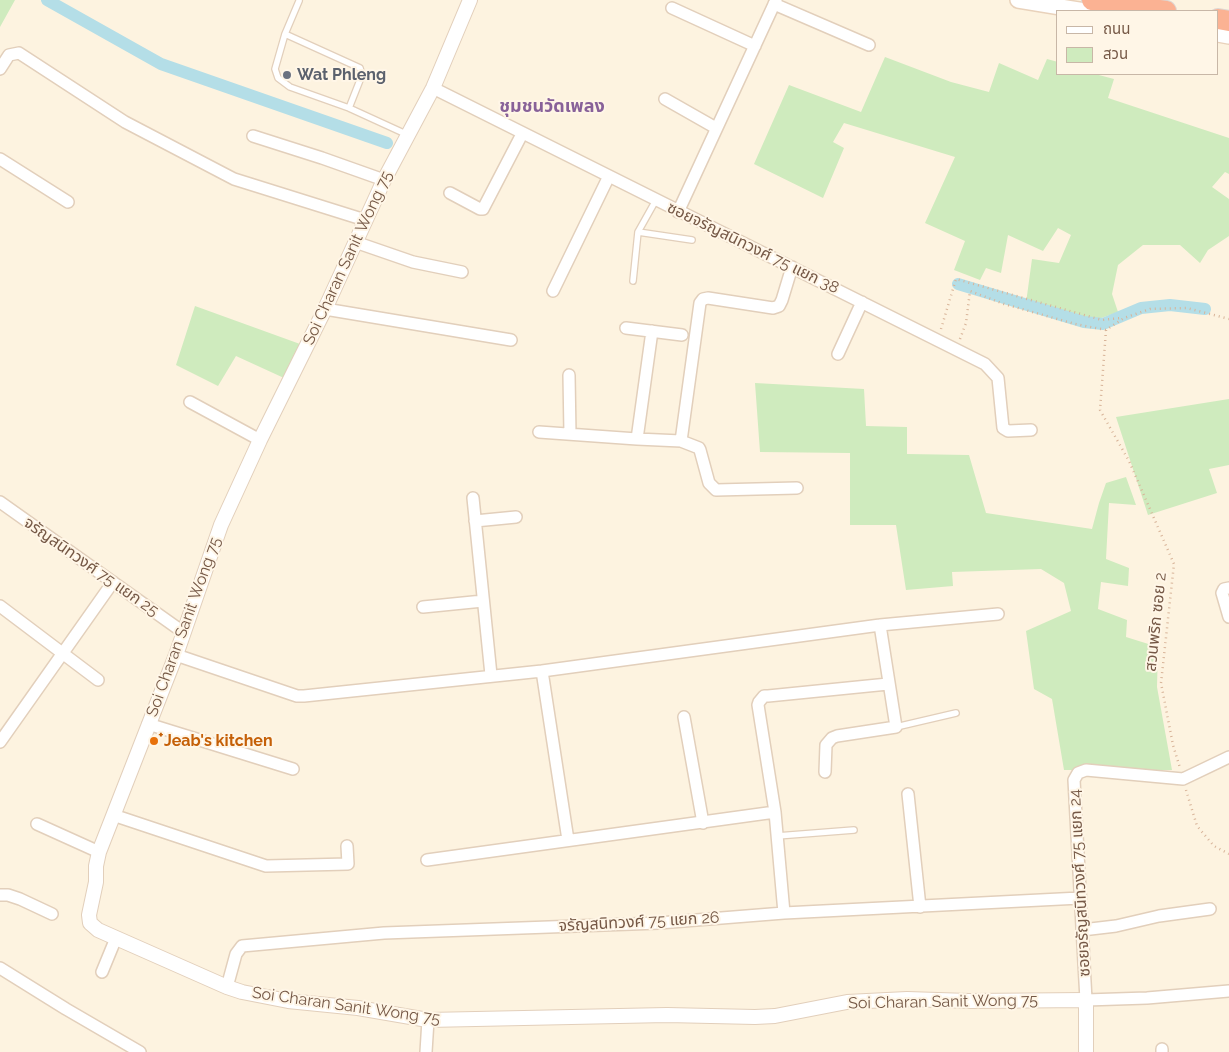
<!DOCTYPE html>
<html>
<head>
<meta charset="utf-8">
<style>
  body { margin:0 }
  #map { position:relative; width:1229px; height:1052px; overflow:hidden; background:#fdf3e0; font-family:Raleway,"Noto Sans Thai",sans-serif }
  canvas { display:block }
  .legend { position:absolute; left:1056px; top:10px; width:162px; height:65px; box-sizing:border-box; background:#fff6e7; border:1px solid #c8b7a7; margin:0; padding:6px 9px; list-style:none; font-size:15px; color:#755846 }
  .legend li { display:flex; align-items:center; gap:10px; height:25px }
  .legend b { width:25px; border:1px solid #c8b7a7 }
</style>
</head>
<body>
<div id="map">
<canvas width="1229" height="1052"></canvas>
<ul class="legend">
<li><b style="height:6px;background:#fff"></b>ถนน</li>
<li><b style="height:14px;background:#cfebbe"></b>สวน</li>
</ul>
</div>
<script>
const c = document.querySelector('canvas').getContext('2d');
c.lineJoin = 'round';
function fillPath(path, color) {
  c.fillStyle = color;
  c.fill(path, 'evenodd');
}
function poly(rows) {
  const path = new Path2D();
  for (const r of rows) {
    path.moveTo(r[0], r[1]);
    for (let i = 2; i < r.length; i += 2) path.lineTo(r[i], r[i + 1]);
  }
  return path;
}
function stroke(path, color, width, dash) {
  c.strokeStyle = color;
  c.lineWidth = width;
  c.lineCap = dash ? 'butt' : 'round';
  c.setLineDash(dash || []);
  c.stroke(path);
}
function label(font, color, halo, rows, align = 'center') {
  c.font = font + ' Raleway,"Noto Sans Thai",sans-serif';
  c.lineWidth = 4;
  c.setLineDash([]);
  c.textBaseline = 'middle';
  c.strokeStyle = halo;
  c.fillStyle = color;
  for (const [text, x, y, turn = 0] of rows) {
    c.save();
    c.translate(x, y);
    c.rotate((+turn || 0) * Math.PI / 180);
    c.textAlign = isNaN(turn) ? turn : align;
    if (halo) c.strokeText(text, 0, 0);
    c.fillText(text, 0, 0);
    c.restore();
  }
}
fillPath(poly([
  [0,0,15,0,0,27],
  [885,57,951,82,989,92,999,63,1038,80,1047,59,1058,62,1058,74,1095,74,1114,79,1108,98,1229,138,1229,174,1225,172,1212,187,1229,199,1229,236,1208,250,1200,263,1180,245,1143,245,1118,265,1112,294,1118,312,1093,321,1026,303,1032,259,1059,263,1071,235,1058,228,1043,251,1008,235,1001,273,986,268,980,280,954,270,965,241,925,223,955,157,844,123,833,142,844,148,823,198,754,164,789,85,861,112],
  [195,306,300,344,284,378,236,356,218,386,176,365],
  [755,383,864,389,866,426,907,427,907,454,969,455,986,513,1092,529,1099,503,1106,483,1126,477,1136,505,1109,503,1106,559,1129,568,1128,586,1101,582,1098,609,1127,620,1126,637,1158,647,1157,687,1172,770,1064,770,1052,699,1034,689,1026,631,1071,611,1064,583,1041,569,952,572,953,586,906,590,896,525,850,525,850,453,760,452],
  [1229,399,1229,465,1209,469,1217,493,1148,515,1116,417]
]), '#cfebbe');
stroke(poly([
  [47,0,161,64,387,143],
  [958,284,1084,322,1103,324,1141,308,1170,305,1205,309]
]), '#b4dee7', 12);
const service = poly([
  [299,1,285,34,275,69,278,78,290,87,349,108,408,135],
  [285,34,360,68,362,75,349,108],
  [638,232,692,240],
  [633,281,638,232,656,200],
  [896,727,956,713],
  [777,836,854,830]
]);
const minor = poly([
  [774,4,869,45],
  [672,8,755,46],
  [0,69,9,55,19,53,125,122,234,179,365,220],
  [433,88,985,364,998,378,1003,428,1008,431,1031,430],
  [665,99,716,128],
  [253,136,322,158,384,180],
  [0,159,68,202],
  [450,193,480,209,483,209,522,134],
  [678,212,776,0],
  [355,242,413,262,462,272],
  [553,291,609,176],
  [325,309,511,340],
  [626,328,682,335],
  [838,354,862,302],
  [569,375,570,434],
  [190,402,260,440],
  [539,432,637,439,681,441,699,448,700,450,709,483,716,490,797,488],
  [637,439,652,331],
  [681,441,700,303,703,299,708,298,773,308,779,306,782,300,792,267],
  [473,498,491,675],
  [0,502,183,632],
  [475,521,516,517],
  [1229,588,1224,589,1222,593,1229,617],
  [0,606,98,680],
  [423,607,483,601],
  [176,655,297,696,304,696,542,671,880,625,998,614],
  [542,671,568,840],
  [684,717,703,823],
  [148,724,293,769],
  [0,742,113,582],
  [1229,757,1183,779,1086,770,1078,773,1074,780,1086,1000,1147,998,1229,991],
  [825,772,826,745,832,738,837,736,896,727,880,625],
  [908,794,920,907],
  [113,815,266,866,348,864,347,846],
  [37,824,99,852],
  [427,860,775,812],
  [0,895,8,895,20,899,52,914],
  [784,913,775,812,758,705,759,702,764,696,768,696,888,684],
  [1082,930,1116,926,1159,916,1210,909],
  [0,968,66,1009,140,1052],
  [102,972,116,938],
  [227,987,236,954,242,946,384,933,659,923,784,913,1080,898],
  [1162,1049,1162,1052],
  [426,1052,428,1020]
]);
const tertiary = poly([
  [470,0,433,88,384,180,325,309,260,440,221,525,176,655,99,852,96,866,96,882,89,915,90,923,98,930,227,987,242,992,288,1001,358,1008,428,1020,667,1015,755,1017,775,1016,847,1002,907,999,969,1001,1086,1000,1086,1052]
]);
const secondary = poly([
  [1018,0,1085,11],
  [1218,34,1229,36]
]);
const motorway = poly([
  [1092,0,1166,11],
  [1218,19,1229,21]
]);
stroke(service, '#e2cfbb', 8);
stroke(minor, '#e2cfbb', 14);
stroke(tertiary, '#e2cfbb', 16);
stroke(secondary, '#e9d2bb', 18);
stroke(motorway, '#ded7d3', 22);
stroke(poly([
  [941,329,956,279,1102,320,1121,318],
  [1106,330,1100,410,1129,461,1174,564,1161,683,1173,745,1180,768],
  [960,339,966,323,970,291,1004,304,1075,324,1106,330,1124,318,1150,309,1187,308,1229,319],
  [1186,790,1197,826,1214,846,1229,854]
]), '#d8b499', 2.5, [1, 4]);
stroke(service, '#fff', 5.5);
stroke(minor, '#fff', 11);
stroke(tertiary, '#fff', 14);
stroke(secondary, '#fff', 15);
stroke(motorway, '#fbb293', 20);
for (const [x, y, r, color] of [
  [287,75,5,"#6b7280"],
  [154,741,5,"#e8710a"]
]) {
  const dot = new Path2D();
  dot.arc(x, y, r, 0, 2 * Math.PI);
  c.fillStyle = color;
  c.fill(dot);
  stroke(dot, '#fff6e7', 2);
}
label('bold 16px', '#5b616d', '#fff6e7', [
  ["Wat Phleng",297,75]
], 'left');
label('16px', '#755846', '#fff6e7', [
  ["ซอยจรัญสนิทวงศ์ 75 แยก 38",753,248,26],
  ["Soi Charan Sanit Wong 75",348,258,-65],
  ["จรัญสนิทวงศ์ 75 แยก 25",91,567,35],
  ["สวนพริก ซอย 2",1156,622,-84],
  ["Soi Charan Sanit Wong 75",184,627,-70],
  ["ซอยจรัญสนิทวงศ์ 75 แยก 24",1080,883,-93],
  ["จรัญสนิทวงศ์ 75 แยก 26",639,922,-3],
  ["Soi Charan Sanit Wong 75",943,1002,-1],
  ["Soi Charan Sanit Wong 75",346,1006,8]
]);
label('bold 16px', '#c56008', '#fff6e7', [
  ["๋Jeab's kitchen",164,741]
], 'left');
label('bold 18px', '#886199', '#fff6e7', [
  ["ชุมชนวัดเพลง",552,107]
]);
</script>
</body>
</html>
